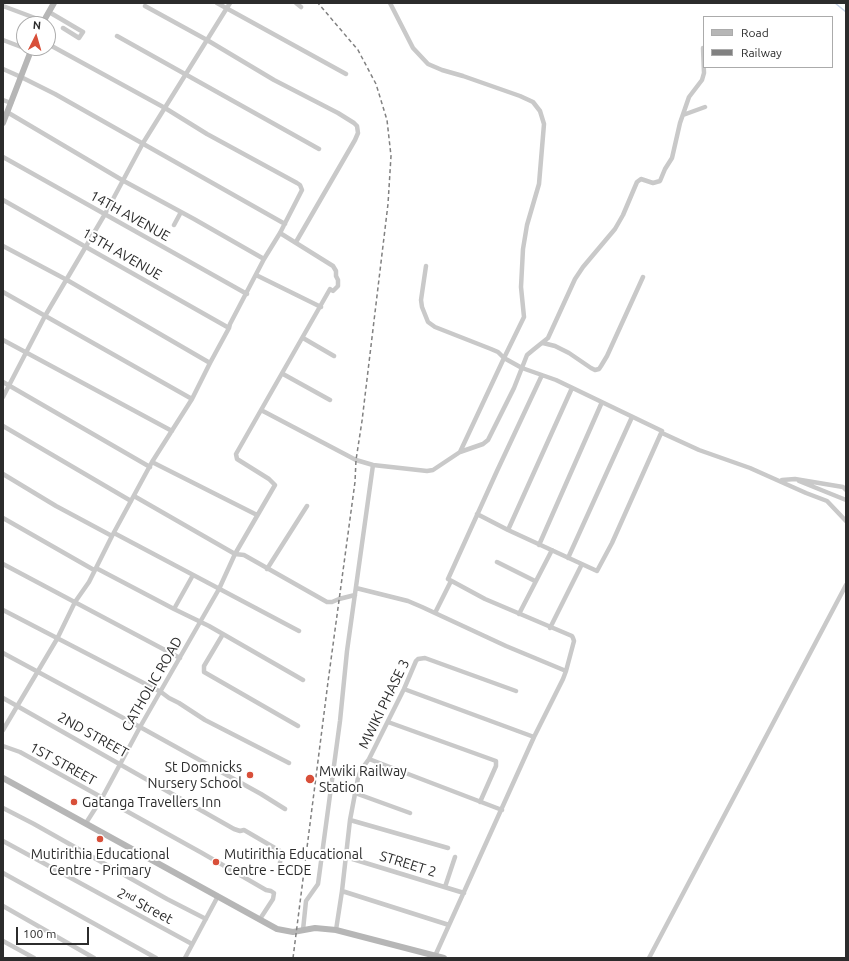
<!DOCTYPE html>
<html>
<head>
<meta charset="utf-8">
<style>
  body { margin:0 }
  #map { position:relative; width:849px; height:961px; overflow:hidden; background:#fff; font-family:Ubuntu,sans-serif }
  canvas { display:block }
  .frame { position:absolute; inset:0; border:4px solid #2c2c2c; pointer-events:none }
  .legend { position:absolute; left:703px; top:16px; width:130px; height:52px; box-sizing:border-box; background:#fff; border:1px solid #ababab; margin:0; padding:5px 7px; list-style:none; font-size:12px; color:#2c2c2c }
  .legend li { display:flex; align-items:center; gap:8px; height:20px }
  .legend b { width:20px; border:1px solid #ababab }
  .north { position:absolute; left:16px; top:16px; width:40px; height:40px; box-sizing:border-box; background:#fff; border:1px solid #ababab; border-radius:50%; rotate:5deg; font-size:11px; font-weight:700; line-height:16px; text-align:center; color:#2c2c2c }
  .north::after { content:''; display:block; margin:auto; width:14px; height:18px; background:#d84f39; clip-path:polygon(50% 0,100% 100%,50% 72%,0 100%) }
  .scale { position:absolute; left:16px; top:927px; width:73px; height:18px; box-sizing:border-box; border:2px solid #2c2c2c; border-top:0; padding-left:5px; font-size:12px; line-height:14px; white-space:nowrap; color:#2c2c2c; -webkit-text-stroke:3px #fff; paint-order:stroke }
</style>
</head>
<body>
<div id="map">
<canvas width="849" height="961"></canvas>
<div class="frame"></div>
<ul class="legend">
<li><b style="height:5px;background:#b6b6b6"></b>Road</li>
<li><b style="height:5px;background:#818181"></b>Railway</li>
</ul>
<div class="north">N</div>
<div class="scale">100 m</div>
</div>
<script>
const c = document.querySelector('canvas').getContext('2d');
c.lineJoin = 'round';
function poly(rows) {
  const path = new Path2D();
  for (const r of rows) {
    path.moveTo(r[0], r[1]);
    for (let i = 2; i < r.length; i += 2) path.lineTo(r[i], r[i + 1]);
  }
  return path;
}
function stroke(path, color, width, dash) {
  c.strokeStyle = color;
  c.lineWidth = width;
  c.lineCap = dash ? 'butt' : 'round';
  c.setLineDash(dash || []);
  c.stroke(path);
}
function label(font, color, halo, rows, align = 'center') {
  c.font = font + ' Ubuntu,sans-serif';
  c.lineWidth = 4;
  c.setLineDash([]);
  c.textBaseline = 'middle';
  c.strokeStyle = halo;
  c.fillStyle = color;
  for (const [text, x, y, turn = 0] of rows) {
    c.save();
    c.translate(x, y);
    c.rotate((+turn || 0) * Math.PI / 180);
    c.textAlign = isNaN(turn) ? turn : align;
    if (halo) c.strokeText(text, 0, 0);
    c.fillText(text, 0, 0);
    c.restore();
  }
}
stroke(poly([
  [835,3,846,12]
]), '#c7d4e8', 1.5);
stroke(poly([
  [217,3,346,74],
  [296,3,301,7],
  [390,3,413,48,428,64,442,70,463,76,520,96,533,102,540,111,544,124,539,184,527,225,523,249,521,287,524,317,504,358,522,368,556,380,662,431,612,543,597,571,508,530,477,514],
  [3,6,43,21],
  [145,6,207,40,274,80,338,113,354,123,357,126,358,133,355,140,296,242],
  [49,12,83,32,79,38,63,28],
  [117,36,319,149],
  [3,40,24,48],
  [3,69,21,77,55,94,285,224],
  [3,100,11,103],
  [7,112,122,180,194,219,264,259],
  [683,115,705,107],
  [3,157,247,294],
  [3,200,229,328],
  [174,225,181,212],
  [3,246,67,280,210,363],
  [426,266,421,300,422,307,428,322,435,327,491,349,498,352,504,358,460,452],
  [256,275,321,307],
  [3,292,192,399],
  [303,338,334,356],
  [3,340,172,431],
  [543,343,555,346,569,353,591,368,595,370,599,369,601,366,607,356,643,277],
  [283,374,330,400],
  [3,382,150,467],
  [3,397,45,316,105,214,143,143,230,3],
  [261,410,356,460,373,465,427,471,433,470,460,452,483,444,488,440,514,388,527,355,533,350,548,338,575,279,583,267,615,229,623,215,637,182,641,179,653,183,660,181,665,169,672,158,680,123,689,97,702,80,704,73,703,48],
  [3,426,131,501],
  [662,433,699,450,750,468,806,493,827,501,846,521],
  [152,462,257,515],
  [3,474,56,506,112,536],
  [782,480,795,479,843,487,846,490],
  [799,481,846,500],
  [134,496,235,554,244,555,327,602,332,602,339,599,355,595],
  [3,518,94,570],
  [508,530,572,388],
  [114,533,299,631],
  [539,545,602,402],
  [568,558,632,417],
  [497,562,535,581],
  [3,564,180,658],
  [96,568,174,609,209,626,303,680],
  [267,569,307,506],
  [356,588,408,601,422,607,506,646,566,671],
  [174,609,193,575],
  [3,610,161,692,169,698,179,703,205,720,289,763],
  [435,613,451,581],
  [519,614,552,550],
  [550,628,582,564],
  [223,634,204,666,204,672,298,726],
  [3,653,140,727,261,794,285,809],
  [404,689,534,737],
  [3,698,234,829,240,831,244,830,280,851,281,855,279,870],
  [388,722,496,761,496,766,480,802],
  [3,730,57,639,75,602,89,582,112,536,152,462,192,399,210,363,229,328,230,324,264,259,280,233,302,190,300,185,297,183,207,134,165,108,48,44],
  [3,746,20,752,202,853,266,890,271,891,274,893,273,899,260,919],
  [369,759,502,810],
  [355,793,410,813],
  [3,808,34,824,167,899,206,919],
  [350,820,448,848],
  [86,823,102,798,140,727,219,589,235,554,275,485,269,479,237,459,236,454,330,289,333,291,338,286,338,280,336,276,336,271,333,266,280,233],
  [3,841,192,944],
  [346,857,464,893],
  [3,873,156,958],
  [445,887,455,857],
  [342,891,449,925],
  [3,906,94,958],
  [303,930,306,901,318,884,340,721,347,651,373,465],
  [336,930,342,891,350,820,358,778,361,770,369,759,404,689,416,661,418,659,425,658,516,691],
  [3,941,34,958],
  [435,956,534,737,563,679,566,671,574,641,573,638,572,636,485,599,448,579,497,471,542,375],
  [185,958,218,896],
  [649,958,846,585]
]), '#c9c9c9', 4.5);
stroke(poly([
  [42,24,54,3],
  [3,123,32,48],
  [3,778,277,929,293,932,315,928,336,930,444,958]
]), '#b6b6b6', 6);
stroke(poly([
  [293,958,328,682,355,482,356,460,362,421,388,204,391,156,387,120,376,84,358,50,318,3]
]), '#818181', 1.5, [4, 3]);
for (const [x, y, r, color] of [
  [250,775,4,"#d84f39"],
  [310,779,5,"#d84f39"],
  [74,802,4,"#d84f39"],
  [100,839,4,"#d84f39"],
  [216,862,4,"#d84f39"]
]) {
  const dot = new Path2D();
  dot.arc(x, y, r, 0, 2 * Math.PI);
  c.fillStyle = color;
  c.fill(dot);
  stroke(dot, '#fff', 1.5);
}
label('14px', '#2c2c2c', '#fff', [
  ["14TH AVENUE",130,216,29],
  ["13TH AVENUE",122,254,30],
  ["CATHOLIC ROAD",152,684,-60],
  ["MWIKI PHASE 3",384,704,-64],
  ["2ND STREET",93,735,29],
  ["1ST STREET",63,764,29],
  ["STREET 2",408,864,17],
  ["2ⁿᵈ Street",145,906,28]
]);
label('14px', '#2c2c2c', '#fff', [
  ["St Domnicks",242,767,"right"],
  ["Nursery School",242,783,"right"],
  ["Mwiki Railway",319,771],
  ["Station",319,787],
  ["Gatanga Travellers Inn",82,802],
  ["Mutirithia Educational",100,854,"center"],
  ["Centre - Primary",100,870,"center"],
  ["Mutirithia Educational",224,854],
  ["Centre - ECDE",224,870]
], 'left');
</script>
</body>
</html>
